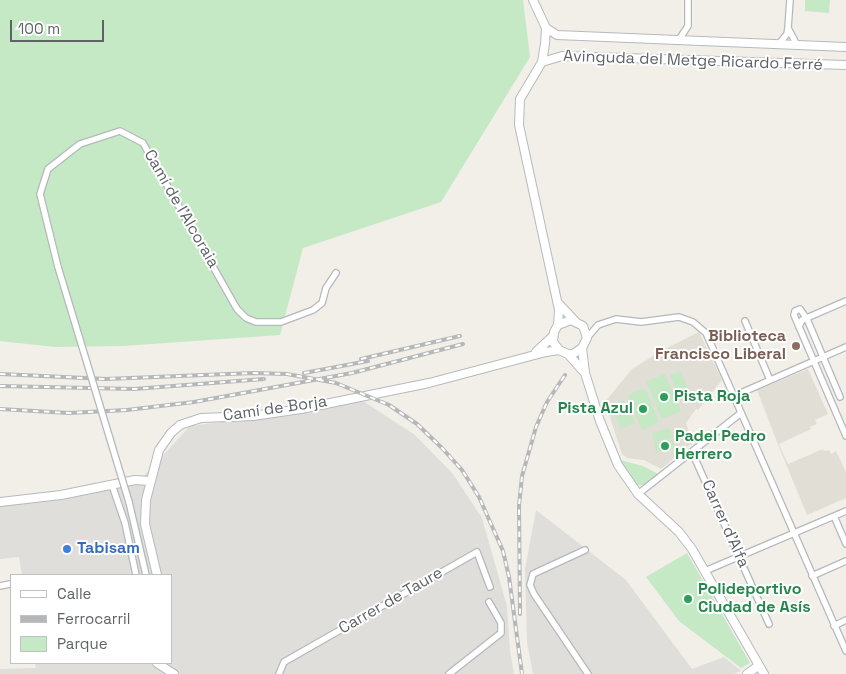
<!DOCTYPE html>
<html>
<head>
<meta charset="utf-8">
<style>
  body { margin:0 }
  #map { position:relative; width:846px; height:674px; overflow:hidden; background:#f1efe8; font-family:"Space Grotesk",sans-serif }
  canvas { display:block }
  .legend { position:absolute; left:10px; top:574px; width:162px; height:90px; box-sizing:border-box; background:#fff; border:1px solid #bfc1c3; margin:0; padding:6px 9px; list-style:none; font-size:15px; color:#5f6368 }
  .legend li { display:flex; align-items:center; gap:10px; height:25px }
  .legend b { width:25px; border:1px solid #bfc1c3 }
  .scale { position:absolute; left:10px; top:20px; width:94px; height:22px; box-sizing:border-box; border:2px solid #5f6368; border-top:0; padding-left:6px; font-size:15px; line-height:18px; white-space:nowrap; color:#5f6368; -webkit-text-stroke:4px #fff; paint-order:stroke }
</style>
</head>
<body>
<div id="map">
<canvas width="846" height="674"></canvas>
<ul class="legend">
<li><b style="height:6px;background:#fff"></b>Calle</li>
<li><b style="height:6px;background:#b6b7b8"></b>Ferrocarril</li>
<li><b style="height:14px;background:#c5e8c5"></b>Parque</li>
</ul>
<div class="scale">100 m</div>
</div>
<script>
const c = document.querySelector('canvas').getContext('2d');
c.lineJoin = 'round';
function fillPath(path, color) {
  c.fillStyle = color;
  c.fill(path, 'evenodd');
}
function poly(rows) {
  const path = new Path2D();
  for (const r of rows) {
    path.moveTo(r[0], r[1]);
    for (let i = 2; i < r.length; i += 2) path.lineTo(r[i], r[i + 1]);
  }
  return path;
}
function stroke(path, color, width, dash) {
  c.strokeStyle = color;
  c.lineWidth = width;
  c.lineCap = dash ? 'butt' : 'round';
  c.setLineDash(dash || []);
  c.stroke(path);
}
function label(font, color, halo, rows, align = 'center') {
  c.font = font + ' "Space Grotesk",sans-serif';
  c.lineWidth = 4;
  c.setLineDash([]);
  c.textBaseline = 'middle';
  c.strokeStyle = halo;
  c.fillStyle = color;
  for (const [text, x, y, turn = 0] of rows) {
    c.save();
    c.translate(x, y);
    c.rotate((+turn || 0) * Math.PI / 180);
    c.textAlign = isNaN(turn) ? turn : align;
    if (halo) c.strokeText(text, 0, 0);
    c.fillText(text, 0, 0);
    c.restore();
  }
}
fillPath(poly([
  [363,401,415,435,453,474,482,518,507,606,510,651,514,674,0,674,0,669,36,668,35,663,171,663,171,575,22,575,19,557,0,559,0,503,141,479,190,426,322,409],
  [536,510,626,580,692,669,724,657,741,671,733,674,533,674,527,643,525,569]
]), '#e0deda');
fillPath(poly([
  [699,332,722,380,698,410,696,409,686,423,692,443,661,469,644,460,627,458,622,454,605,402,632,369,661,351],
  [808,369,828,414,815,420,817,424,810,427,811,429,779,444,788,464,823,449,824,451,829,450,831,454,836,451,846,472,846,498,807,515,777,442,757,390]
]), '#e1ded6');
fillPath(poly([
  [0,0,523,0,530,57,441,202,303,248,280,335,123,346,55,347,0,341],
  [805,0,830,0,829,13,805,11],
  [680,371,688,388,677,392,670,375],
  [665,374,681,411,662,419,646,382],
  [645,388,659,422,642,430,628,395],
  [624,400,635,423,621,429,611,406],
  [670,428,672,438,654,442,652,433],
  [673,439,675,448,656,453,654,443],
  [620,460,643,466,658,474,643,485,636,485],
  [687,553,750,663,741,668,679,621,646,577]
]), '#c5e8c5');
const street = poly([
  [788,28,790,0],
  [678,41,688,26,688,0],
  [778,45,787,34,788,28,797,45],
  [58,267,40,194,48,169,80,144,120,131,143,143,237,309,246,318,256,322,281,322,313,310,322,303,326,288,336,273],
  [745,321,770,380],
  [799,327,802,320,846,301],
  [587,338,598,325,616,319,641,322,679,317,693,322,706,333,846,651],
  [734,396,846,347],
  [840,397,807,319,800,309,795,311,794,315,846,436],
  [692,452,769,624],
  [112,485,125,523,136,575],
  [638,494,741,413],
  [129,502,146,575],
  [834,516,846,544],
  [585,550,533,574,530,585,534,594,588,674],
  [705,571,846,511],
  [812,576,846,561],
  [0,586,10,584],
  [834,626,846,620],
  [279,674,284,662,477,552,490,587],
  [449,674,501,633,501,623,489,602]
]);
const secondary = poly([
  [533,0,546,28,545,44,542,62,520,99,519,125,559,310,558,325],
  [546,28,557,35,846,47],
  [542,62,562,56,846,65],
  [558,303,575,321],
  [582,348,585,373,600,421,618,465,638,494,679,532,692,549,764,674],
  [536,352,553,336],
  [568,354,573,354,582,348,587,338,583,326,571,320,558,325,554,332,553,342,559,350,568,354,583,371],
  [0,502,61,495,135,480,150,481],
  [157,575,145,524,146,500,159,450,171,433,180,425,201,418,253,416,301,409,429,383,546,352,559,350],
  [157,663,174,674],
  [747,674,758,666]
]);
stroke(street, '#b5b8bc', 8);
stroke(secondary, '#b6babf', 10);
stroke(street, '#fff', 5.5);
stroke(secondary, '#fff', 8);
const rail = poly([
  [361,359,460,336],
  [304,373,368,361],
  [0,374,106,379,253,373,287,374,336,383,389,405,417,424,442,448,462,470,479,497,503,551,509,577,522,674],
  [0,386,134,389,264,379],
  [0,409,69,413,127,410,194,402,352,373,463,344],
  [520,614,519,506,522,476,536,427,547,402,565,375]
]);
stroke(rail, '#b6b7b8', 4);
stroke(rail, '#fff', 2, [5.5]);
const streetBridge = poly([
  [58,267,129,502]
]);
stroke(streetBridge, '#b5b8bc', 8, []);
stroke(streetBridge, '#fff', 5.5);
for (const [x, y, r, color] of [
  [796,346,5,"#8d6e63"],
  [664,397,5,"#2e9e5b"],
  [643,409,5,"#2e9e5b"],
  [665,446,5,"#2e9e5b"],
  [67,549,5,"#3f7fe0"],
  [688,599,5,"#2e9e5b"]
]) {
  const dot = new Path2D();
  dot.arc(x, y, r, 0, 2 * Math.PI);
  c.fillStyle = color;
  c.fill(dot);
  stroke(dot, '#fff', 2);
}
label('16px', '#5f6368', '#fff', [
  ["Avinguda del Metge Ricardo Ferré",693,61,2],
  ["Camí de l'Alcoraia",181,209,60],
  ["Camí de Borja",275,409,-8],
  ["Carrer d'Alfa",725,524,66],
  ["Carrer de Taure",391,601,-30]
]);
label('bold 16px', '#785e54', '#fff', [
  ["Biblioteca",786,337],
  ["Francisco Liberal",786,355]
], 'right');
label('bold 16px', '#27864d', '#fff', [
  ["Pista Roja",674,397],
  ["Pista Azul",633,409,"right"],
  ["Padel Pedro",675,437],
  ["Herrero",675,455],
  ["Polideportivo",698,590],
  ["Ciudad de Asís",698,608]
], 'left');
label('bold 16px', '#366cbe', '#fff', [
  ["Tabisam",77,549]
], 'left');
</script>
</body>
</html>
